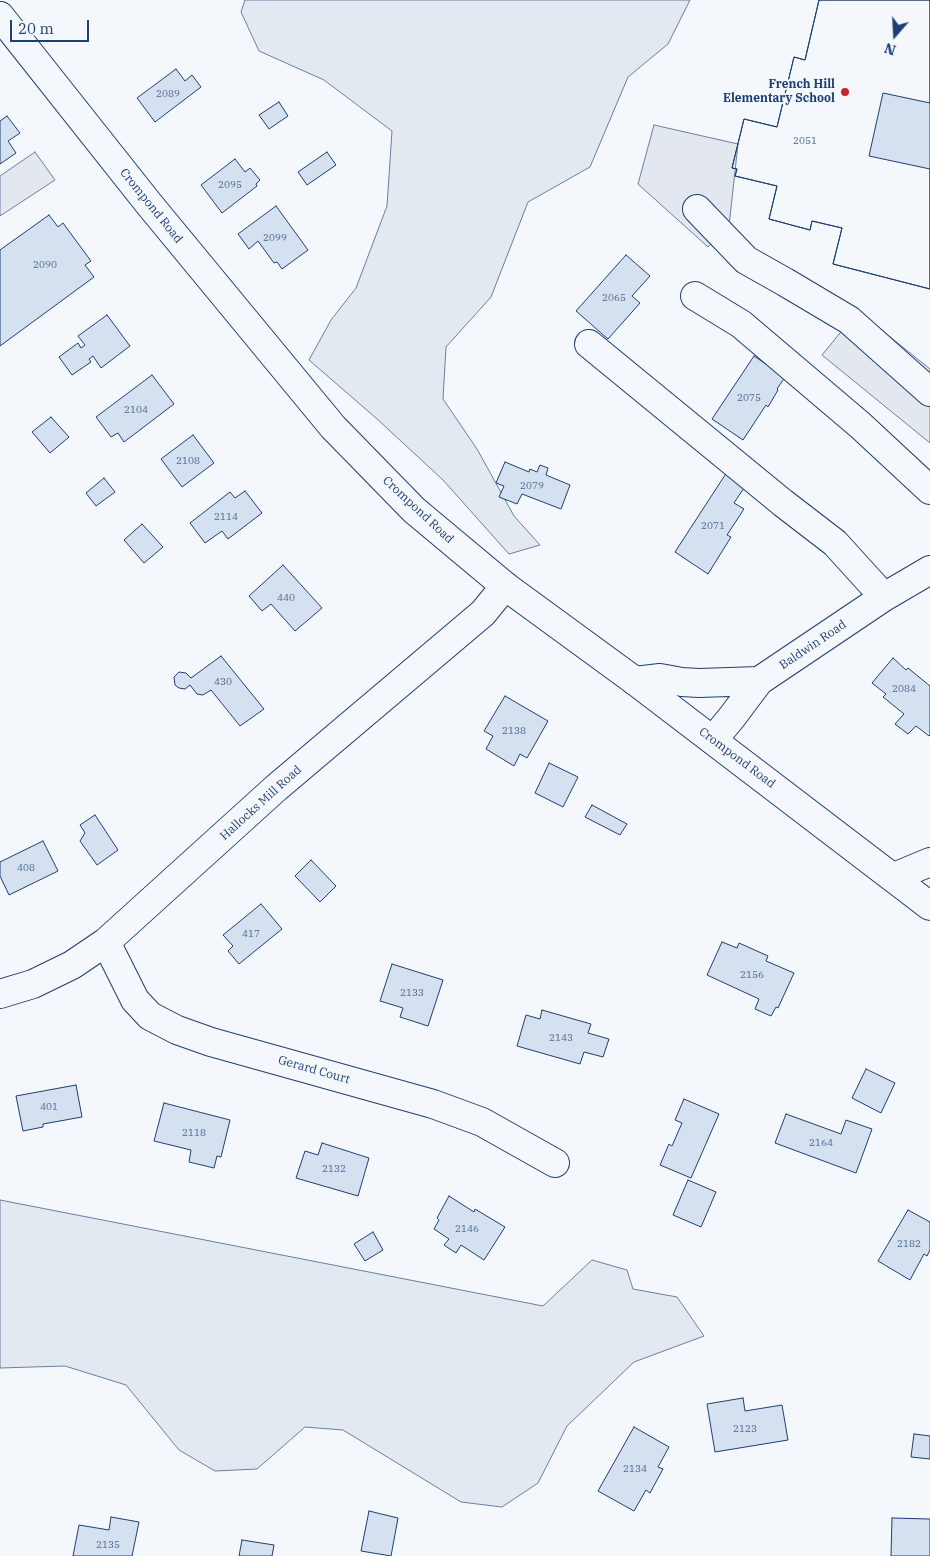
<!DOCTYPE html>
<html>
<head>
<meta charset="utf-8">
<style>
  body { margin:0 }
  #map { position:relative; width:930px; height:1556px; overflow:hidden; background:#f4f7fb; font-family:"IBM Plex Serif",serif }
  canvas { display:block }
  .north { position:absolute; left:870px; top:10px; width:50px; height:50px; -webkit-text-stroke:4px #f4f7fb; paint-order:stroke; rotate:199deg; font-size:14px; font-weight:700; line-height:20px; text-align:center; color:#1d3f73 }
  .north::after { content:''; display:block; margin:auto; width:18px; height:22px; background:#1d3f73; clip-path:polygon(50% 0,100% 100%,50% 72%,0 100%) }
  .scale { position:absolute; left:10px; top:20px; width:79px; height:22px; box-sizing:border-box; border:2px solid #1d3f73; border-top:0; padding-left:6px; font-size:15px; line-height:18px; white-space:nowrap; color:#1d3f73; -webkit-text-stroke:4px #f4f7fb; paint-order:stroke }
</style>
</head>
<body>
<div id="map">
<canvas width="930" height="1556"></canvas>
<div class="north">N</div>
<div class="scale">20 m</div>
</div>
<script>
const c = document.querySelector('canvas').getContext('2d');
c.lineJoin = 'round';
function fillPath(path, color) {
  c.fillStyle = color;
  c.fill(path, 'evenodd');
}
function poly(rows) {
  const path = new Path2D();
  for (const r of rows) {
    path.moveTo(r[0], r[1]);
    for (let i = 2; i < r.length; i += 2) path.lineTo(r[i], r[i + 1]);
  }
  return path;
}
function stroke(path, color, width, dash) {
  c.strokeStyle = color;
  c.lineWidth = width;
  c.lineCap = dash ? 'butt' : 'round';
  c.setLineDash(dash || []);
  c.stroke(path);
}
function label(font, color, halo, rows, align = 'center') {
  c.font = font + ' "IBM Plex Serif",serif';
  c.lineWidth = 4;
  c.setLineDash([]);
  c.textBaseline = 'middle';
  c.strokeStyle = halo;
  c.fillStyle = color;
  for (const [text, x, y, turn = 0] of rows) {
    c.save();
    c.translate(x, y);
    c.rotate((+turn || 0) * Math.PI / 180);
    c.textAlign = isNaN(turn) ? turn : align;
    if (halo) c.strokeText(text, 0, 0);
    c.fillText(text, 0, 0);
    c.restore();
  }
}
const green = poly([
  [245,0,690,0,668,44,628,77,590,167,528,202,491,297,446,347,443,399,477,449,514,516,540,545,509,554,443,480,376,418,309,360,331,320,356,288,387,206,392,131,324,80,259,51,241,12,245,0],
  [0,1200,543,1306,592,1260,627,1270,633,1289,677,1297,704,1336,634,1362,567,1426,538,1483,502,1507,461,1502,343,1430,305,1427,257,1469,215,1471,179,1450,126,1385,65,1366,0,1368,0,1200]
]);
fillPath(green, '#e3e9f0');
stroke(green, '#687fa3', 1);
const parking = poly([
  [654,125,738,144,729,226,708,247,638,184,654,125],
  [35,152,55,180,0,216,0,176,35,152],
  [858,311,930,369,930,443,822,355,858,311]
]);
fillPath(parking, '#e3e8f0');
stroke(parking, '#687fa3', 1);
const building = poly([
  [819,0,930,0,930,103,883,93,869,156,930,169,930,289,833,264,842,228,812,221,810,230,769,219,777,186,735,176,737,169,732,168,744,119,777,127,794,57,805,60,819,0],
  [819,0,930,0,930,289,833,264,842,228,812,221,810,230,769,219,777,186,735,176,737,169,732,168,744,119,777,127,794,57,805,60,819,0],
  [176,69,185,81,192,75,201,87,155,122,137,98,176,69],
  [279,102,288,116,269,129,259,115,279,102],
  [7,116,20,133,8,141,16,153,0,164,0,121,7,116],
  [327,152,336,165,307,185,298,172,327,152],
  [235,159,245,172,250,168,260,180,256,184,257,186,222,213,201,185,235,159],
  [276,206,308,250,282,269,277,262,274,263,258,241,249,249,238,234,276,206],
  [49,215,58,227,63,223,91,261,85,265,94,277,0,346,0,250,49,215],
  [626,255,650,276,632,296,640,303,608,339,576,311,626,255],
  [107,315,130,346,101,368,93,356,89,359,91,362,72,375,59,357,78,343,81,348,85,345,78,336,107,315],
  [754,356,785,377,777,389,778,390,768,407,766,405,743,440,712,419,754,356],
  [152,375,174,404,124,442,118,433,111,437,96,417,152,375],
  [51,417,69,437,50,453,32,432,51,417],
  [193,435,214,463,182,487,161,459,193,435],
  [505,462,529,472,530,469,537,472,540,465,548,468,546,475,570,485,561,509,522,494,517,504,499,497,504,486,496,483,505,462],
  [727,472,746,485,734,503,744,509,727,535,731,537,708,574,675,552,727,472],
  [104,478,115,492,96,506,86,493,104,478],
  [245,491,262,513,228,539,222,531,205,543,190,523,230,492,235,498,245,491],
  [142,524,163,547,144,563,124,540,142,524],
  [283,565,322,608,295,631,271,604,262,611,249,596,283,565],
  [221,656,264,709,240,726,211,690,203,695,197,694,190,685,185,689,179,688,175,685,174,677,179,672,186,673,191,678,221,656],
  [893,658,906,670,908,668,930,686,930,735,929,736,916,726,908,734,895,724,904,714,883,697,886,694,872,683,893,658],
  [505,696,548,721,527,758,520,754,514,766,486,749,493,736,484,731,505,696],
  [549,763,578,777,563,807,535,793,549,763],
  [592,805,627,824,620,835,585,817,592,805],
  [95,815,118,850,97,865,80,841,85,833,80,825,95,815],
  [43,841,58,871,9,895,0,876,0,862,43,841],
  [311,860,336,886,320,902,295,876,311,860],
  [261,904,282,929,239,964,228,951,233,946,223,935,261,904],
  [722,942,737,948,739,943,768,956,766,961,794,973,778,1008,776,1007,771,1016,755,1009,759,999,707,975,722,942],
  [392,964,443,980,428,1026,400,1017,403,1008,380,1001,392,964],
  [542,1010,591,1024,588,1033,609,1039,603,1057,584,1052,580,1064,517,1046,526,1015,540,1019,542,1010],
  [866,1069,895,1083,881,1113,852,1098,866,1069],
  [76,1085,82,1117,43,1124,43,1127,23,1131,16,1096,76,1085],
  [684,1099,719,1114,691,1178,660,1165,669,1144,672,1146,682,1123,675,1120,684,1099],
  [164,1103,230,1120,221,1157,217,1156,214,1168,189,1162,191,1150,154,1141,164,1103],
  [786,1114,841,1134,846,1120,872,1129,856,1173,775,1143,786,1114],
  [322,1143,369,1158,358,1196,296,1178,305,1151,318,1155,322,1143],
  [688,1180,716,1192,701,1227,673,1215,688,1180],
  [449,1196,474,1212,475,1209,505,1227,484,1260,461,1245,456,1253,444,1245,449,1239,434,1229,439,1220,437,1218,449,1196],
  [908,1210,930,1222,930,1250,927,1256,924,1254,910,1280,878,1261,908,1210],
  [373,1232,383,1250,365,1261,354,1244,373,1232],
  [743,1398,745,1411,782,1405,788,1440,715,1452,707,1404,743,1398],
  [634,1427,669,1447,658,1467,663,1469,650,1493,646,1490,634,1511,598,1491,634,1427],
  [914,1434,930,1436,930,1459,911,1457,914,1434],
  [369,1511,398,1518,391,1556,361,1551,369,1511],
  [111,1517,139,1522,132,1556,73,1556,79,1525,109,1530,111,1517],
  [892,1518,930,1519,930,1556,891,1556,892,1518],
  [242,1540,274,1545,272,1556,239,1556,242,1540]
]);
fillPath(building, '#d5e0f0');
stroke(building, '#1d3f73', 1);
const minor = poly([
  [697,209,746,260,785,282,849,320,930,392],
  [695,296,741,324,860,425,930,490],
  [589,344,783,503,835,543,884,597],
  [635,681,660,678,682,682,699,683,759,681],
  [713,740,732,717,759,681,884,597,930,570],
  [894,877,930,862],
  [106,942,135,1000,150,1016,177,1030,211,1042,433,1104,482,1122,555,1163],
  [0,994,33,984,72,965,106,942,276,788,483,613,505,586]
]);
const highway = poly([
  [0,16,149,204,333,427,414,510,505,586,635,681,930,906]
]);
stroke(minor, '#1d3f73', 30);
stroke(highway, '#1d3f73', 30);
stroke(minor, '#f4f7fb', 28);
stroke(highway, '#f4f7fb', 28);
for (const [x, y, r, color] of [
  [845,92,5,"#c62828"]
]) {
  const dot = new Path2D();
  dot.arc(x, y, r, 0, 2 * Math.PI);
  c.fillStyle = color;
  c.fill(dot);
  stroke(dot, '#f4f7fb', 2);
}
label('10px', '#4b6792', null, [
  ["2089",168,94],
  ["2051",805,141],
  ["2095",230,185],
  ["2099",275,238],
  ["2090",45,265],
  ["2065",614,298],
  ["2075",749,398],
  ["2104",136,410],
  ["2108",188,461],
  ["2079",532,486],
  ["2114",226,517],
  ["2071",713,526],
  ["440",286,598],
  ["430",223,682],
  ["2084",904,689],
  ["2138",514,731],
  ["408",26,868],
  ["417",251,934],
  ["2156",752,975],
  ["2133",412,993],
  ["2143",561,1038],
  ["401",49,1107],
  ["2118",194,1133],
  ["2164",821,1143],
  ["2132",334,1169],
  ["2146",467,1229],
  ["2182",909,1244],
  ["2123",745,1429],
  ["2134",635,1469],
  ["2135",108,1545]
]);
label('bold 12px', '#1d3f73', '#f4f7fb', [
  ["French Hill",835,85],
  ["Elementary School",835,99]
], 'right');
label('12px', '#1d3f73', '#f4f7fb', [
  ["Crompond Road",151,206,51],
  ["Crompond Road",418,510,43],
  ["Baldwin Road",813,645,-34],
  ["Crompond Road",737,758,37],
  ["Hallocks Mill Road",261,803,-42],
  ["Gerard Court",314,1070,16]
]);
</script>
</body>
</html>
